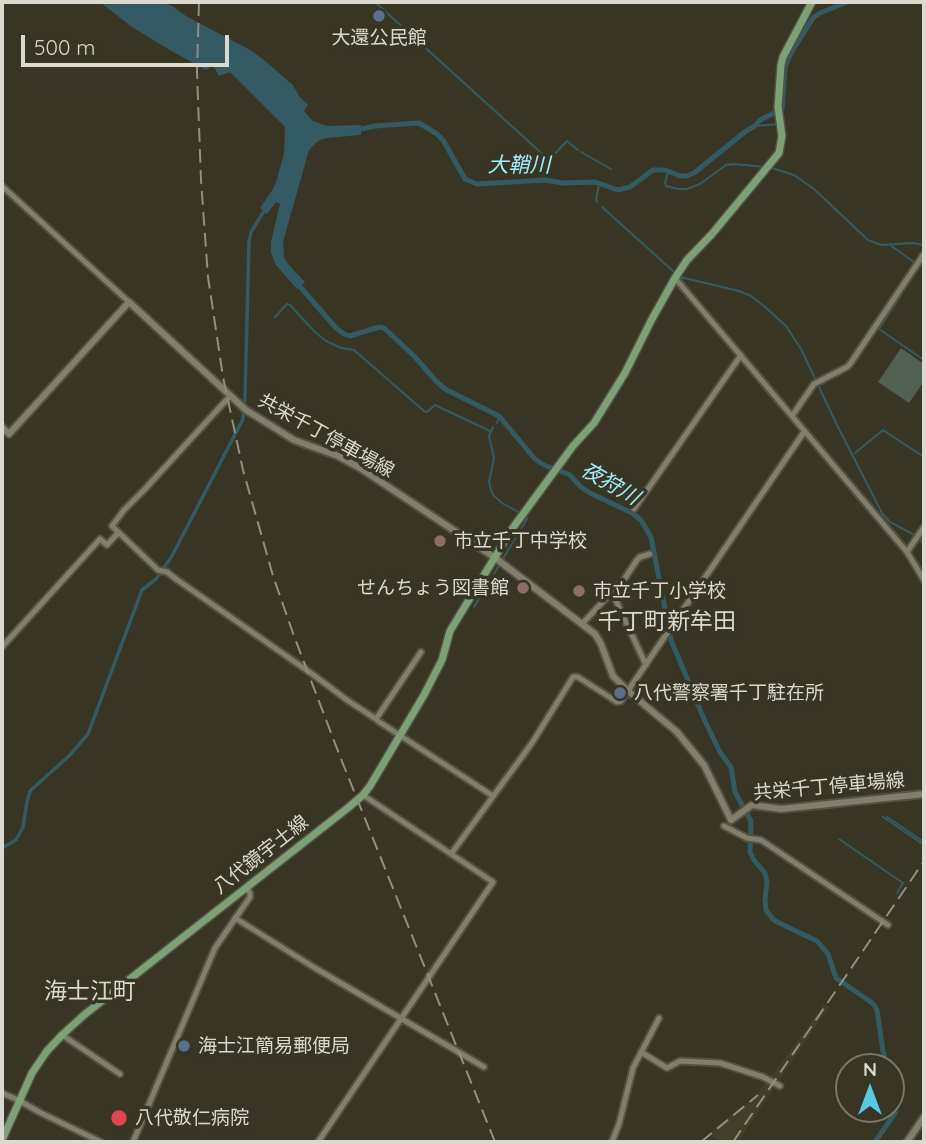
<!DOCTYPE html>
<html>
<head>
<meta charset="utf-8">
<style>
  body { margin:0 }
  #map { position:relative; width:926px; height:1144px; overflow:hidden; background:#383525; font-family:Quicksand,sans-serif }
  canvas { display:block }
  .frame { position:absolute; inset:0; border:4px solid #dbd9cf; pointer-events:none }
  .north { position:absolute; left:835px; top:1053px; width:70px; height:70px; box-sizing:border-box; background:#383525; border:2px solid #797769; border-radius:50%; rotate:0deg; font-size:19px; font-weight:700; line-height:28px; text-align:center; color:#dbd9cf }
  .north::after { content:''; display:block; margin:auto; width:24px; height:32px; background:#59c8e4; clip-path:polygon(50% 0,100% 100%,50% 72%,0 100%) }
  .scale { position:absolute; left:21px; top:35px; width:208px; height:32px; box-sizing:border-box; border:4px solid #dbd9cf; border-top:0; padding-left:9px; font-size:21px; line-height:24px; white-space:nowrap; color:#dbd9cf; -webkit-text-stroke:5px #383525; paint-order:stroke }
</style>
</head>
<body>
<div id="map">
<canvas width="926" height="1144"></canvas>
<div class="frame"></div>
<div class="north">N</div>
<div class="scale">500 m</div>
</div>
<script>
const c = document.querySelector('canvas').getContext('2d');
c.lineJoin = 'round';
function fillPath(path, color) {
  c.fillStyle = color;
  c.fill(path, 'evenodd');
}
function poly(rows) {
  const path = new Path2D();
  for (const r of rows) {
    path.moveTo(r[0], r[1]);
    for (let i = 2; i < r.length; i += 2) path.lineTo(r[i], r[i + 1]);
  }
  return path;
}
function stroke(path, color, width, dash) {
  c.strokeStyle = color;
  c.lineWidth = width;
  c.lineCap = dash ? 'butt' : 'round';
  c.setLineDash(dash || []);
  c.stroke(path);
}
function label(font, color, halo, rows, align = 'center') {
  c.font = font + ' Quicksand,"Noto Sans JP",sans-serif';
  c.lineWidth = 7;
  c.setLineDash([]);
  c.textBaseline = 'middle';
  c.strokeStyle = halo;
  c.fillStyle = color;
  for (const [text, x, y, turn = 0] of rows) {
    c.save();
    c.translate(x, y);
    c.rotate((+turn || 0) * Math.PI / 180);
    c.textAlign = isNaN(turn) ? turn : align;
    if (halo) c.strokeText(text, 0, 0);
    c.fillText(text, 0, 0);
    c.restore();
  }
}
fillPath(poly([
  [825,1003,829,1007,738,1142,721,1142,708,1134,755,1096,788,1054]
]), '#433e28');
fillPath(poly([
  [901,348,924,364,924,381,909,403,878,382]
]), '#516053');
fillPath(poly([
  [100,2,161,2,172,6,186,16,252,51,265,61,293,85,299,96,308,105,304,111,313,121,327,126,361,125,361,135,326,138,318,141,309,150,283,242,284,257,288,264,305,282,297,289,276,265,271,253,271,242,280,204,276,202,267,214,260,208,273,189,276,182,284,154,285,127,230,72,219,76,213,65,206,70,168,49,132,27]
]), '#345b63');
stroke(poly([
  [375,2,549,160,567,141,578,150],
  [755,126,778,124],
  [581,152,611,169],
  [772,168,794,175,814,189,868,240,881,245,912,243,924,245],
  [668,171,665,183,666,186,678,189,687,189,700,184,726,165,733,164,765,167],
  [597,202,596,200,599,184],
  [602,207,673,271],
  [890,245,914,262],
  [680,277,739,291,751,296,764,306,786,326,801,349,837,425,882,513,890,522,918,537,924,545],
  [904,290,920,266,919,265],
  [901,295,879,329,924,360],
  [275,317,287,304,290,305,315,332,326,341,341,348,354,350,424,411,427,412,435,405,490,431],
  [497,423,499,416],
  [493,427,489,436,494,458,489,482,491,490,493,495,502,503,520,513],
  [855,453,883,430,924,457],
  [474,607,527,519,525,516],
  [883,817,924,845],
  [887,817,924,842],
  [839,839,903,883,897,893]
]), '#345b63', 2);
stroke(poly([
  [2,848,16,840,23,827,27,802,30,791,70,755,88,734,142,590,156,579,172,556,243,419,245,397,249,242,251,232,266,208]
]), '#345b63', 3.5);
stroke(poly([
  [357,130,375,126,419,123,437,134,443,140,465,179,477,184,546,180,562,183,595,182,618,190,630,187,653,170,665,170,680,176,686,176,694,173,746,131,755,126,760,120,782,109,785,67,791,53,813,18,820,13,847,2],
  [296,282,336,328,344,334,350,336,379,327,384,328,414,356,437,382,445,389,499,416,535,459,544,465,570,475,581,487,590,493,632,513,641,520,651,537,671,640,704,719,720,752,731,767,735,792,751,821,750,852,754,860,765,873,767,882,765,899,766,910,772,918,775,921,817,941,828,954,836,978,871,1002,875,1006,877,1010,883,1051,887,1067],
  [875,1142,895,1113,896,1097,891,1080]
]), '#345b63', 5);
const tertiary = poly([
  [2,186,129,302],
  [675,278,907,552,924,580],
  [230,396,145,489,124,510,112,526,158,570,167,572,176,579,315,676,347,700,376,719,421,652],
  [792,416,814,384,847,367,850,364,924,254],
  [634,509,741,355],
  [907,552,924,527],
  [612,592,646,665],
  [582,624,625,578,637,560,640,557,650,554],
  [2,647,100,539,107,545,118,533],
  [378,721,493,796],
  [724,826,747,838,761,840,888,925],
  [451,854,532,743,573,677,578,677,617,702,621,701,804,432],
  [235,918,315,968,484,1067],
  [62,1035,120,1074],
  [641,1052,667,1068,680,1061,720,1063,763,1077,780,1086],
  [2,1093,18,1100,41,1113,101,1142],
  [133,1142,215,948,250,897,250,893,246,887],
  [318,1142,493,882,363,795],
  [612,1142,619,1124,633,1068,659,1018]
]);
const secondary = poly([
  [2,427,9,434,129,302,246,410,294,440,338,456,360,468,494,557,595,634,601,644,613,676,628,691,677,732,704,765,731,820,752,805,781,809,924,794],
  [907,1142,924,1117]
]);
const primary = poly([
  [2,1140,32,1073,47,1051,62,1035,84,1015,349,807,363,795,370,786,424,695,442,660,450,631,512,529,573,446,594,423,625,373,652,319,675,278,687,260,712,234,779,153,782,136,778,107,781,65,783,57,812,2]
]);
stroke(tertiary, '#545144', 9);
stroke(secondary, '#545144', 10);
stroke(primary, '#545144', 10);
stroke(tertiary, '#817e6c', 5);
stroke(secondary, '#817e6c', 6);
stroke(primary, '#7ca176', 7);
stroke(poly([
  [199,2,197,72,201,180,208,277,223,377,243,470,273,576,294,636,341,759,495,1142],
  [701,1142,758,1095],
  [733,1142,924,861]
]), '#918e82', 2, [14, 7]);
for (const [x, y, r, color] of [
  [379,16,7,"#5c6f8a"],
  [440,541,7,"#8d6e63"],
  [523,588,7,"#8d6e63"],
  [579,591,7,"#8d6e63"],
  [620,693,7,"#5c6f8a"],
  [184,1046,7,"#5c6f8a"],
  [119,1118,9,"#e0444e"]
]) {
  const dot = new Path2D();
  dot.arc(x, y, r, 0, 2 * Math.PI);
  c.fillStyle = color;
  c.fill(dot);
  stroke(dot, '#383525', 2.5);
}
label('19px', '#dbd9cf', '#383525', [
  ["大還公民館",379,38,"center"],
  ["市立千丁中学校",454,541],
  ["せんちょう図書館",509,588,"right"],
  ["市立千丁小学校",593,591],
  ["八代警察署千丁駐在所",634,693],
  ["海士江簡易郵便局",198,1046],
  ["八代敬仁病院",135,1118]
], 'left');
label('19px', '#dbd9cf', '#383525', [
  ["共栄千丁停車場線",326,436,29],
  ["共栄千丁停車場線",829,787,-5],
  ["八代鏡宇土線",261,855,-38]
]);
label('italic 21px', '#a2edfb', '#383525', [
  ["大鞘川",519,166],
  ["夜狩川",610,484,30]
]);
label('23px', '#dbd9cf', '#383525', [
  ["千丁町新牟田",667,622],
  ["海士江町",90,992]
]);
</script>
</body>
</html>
